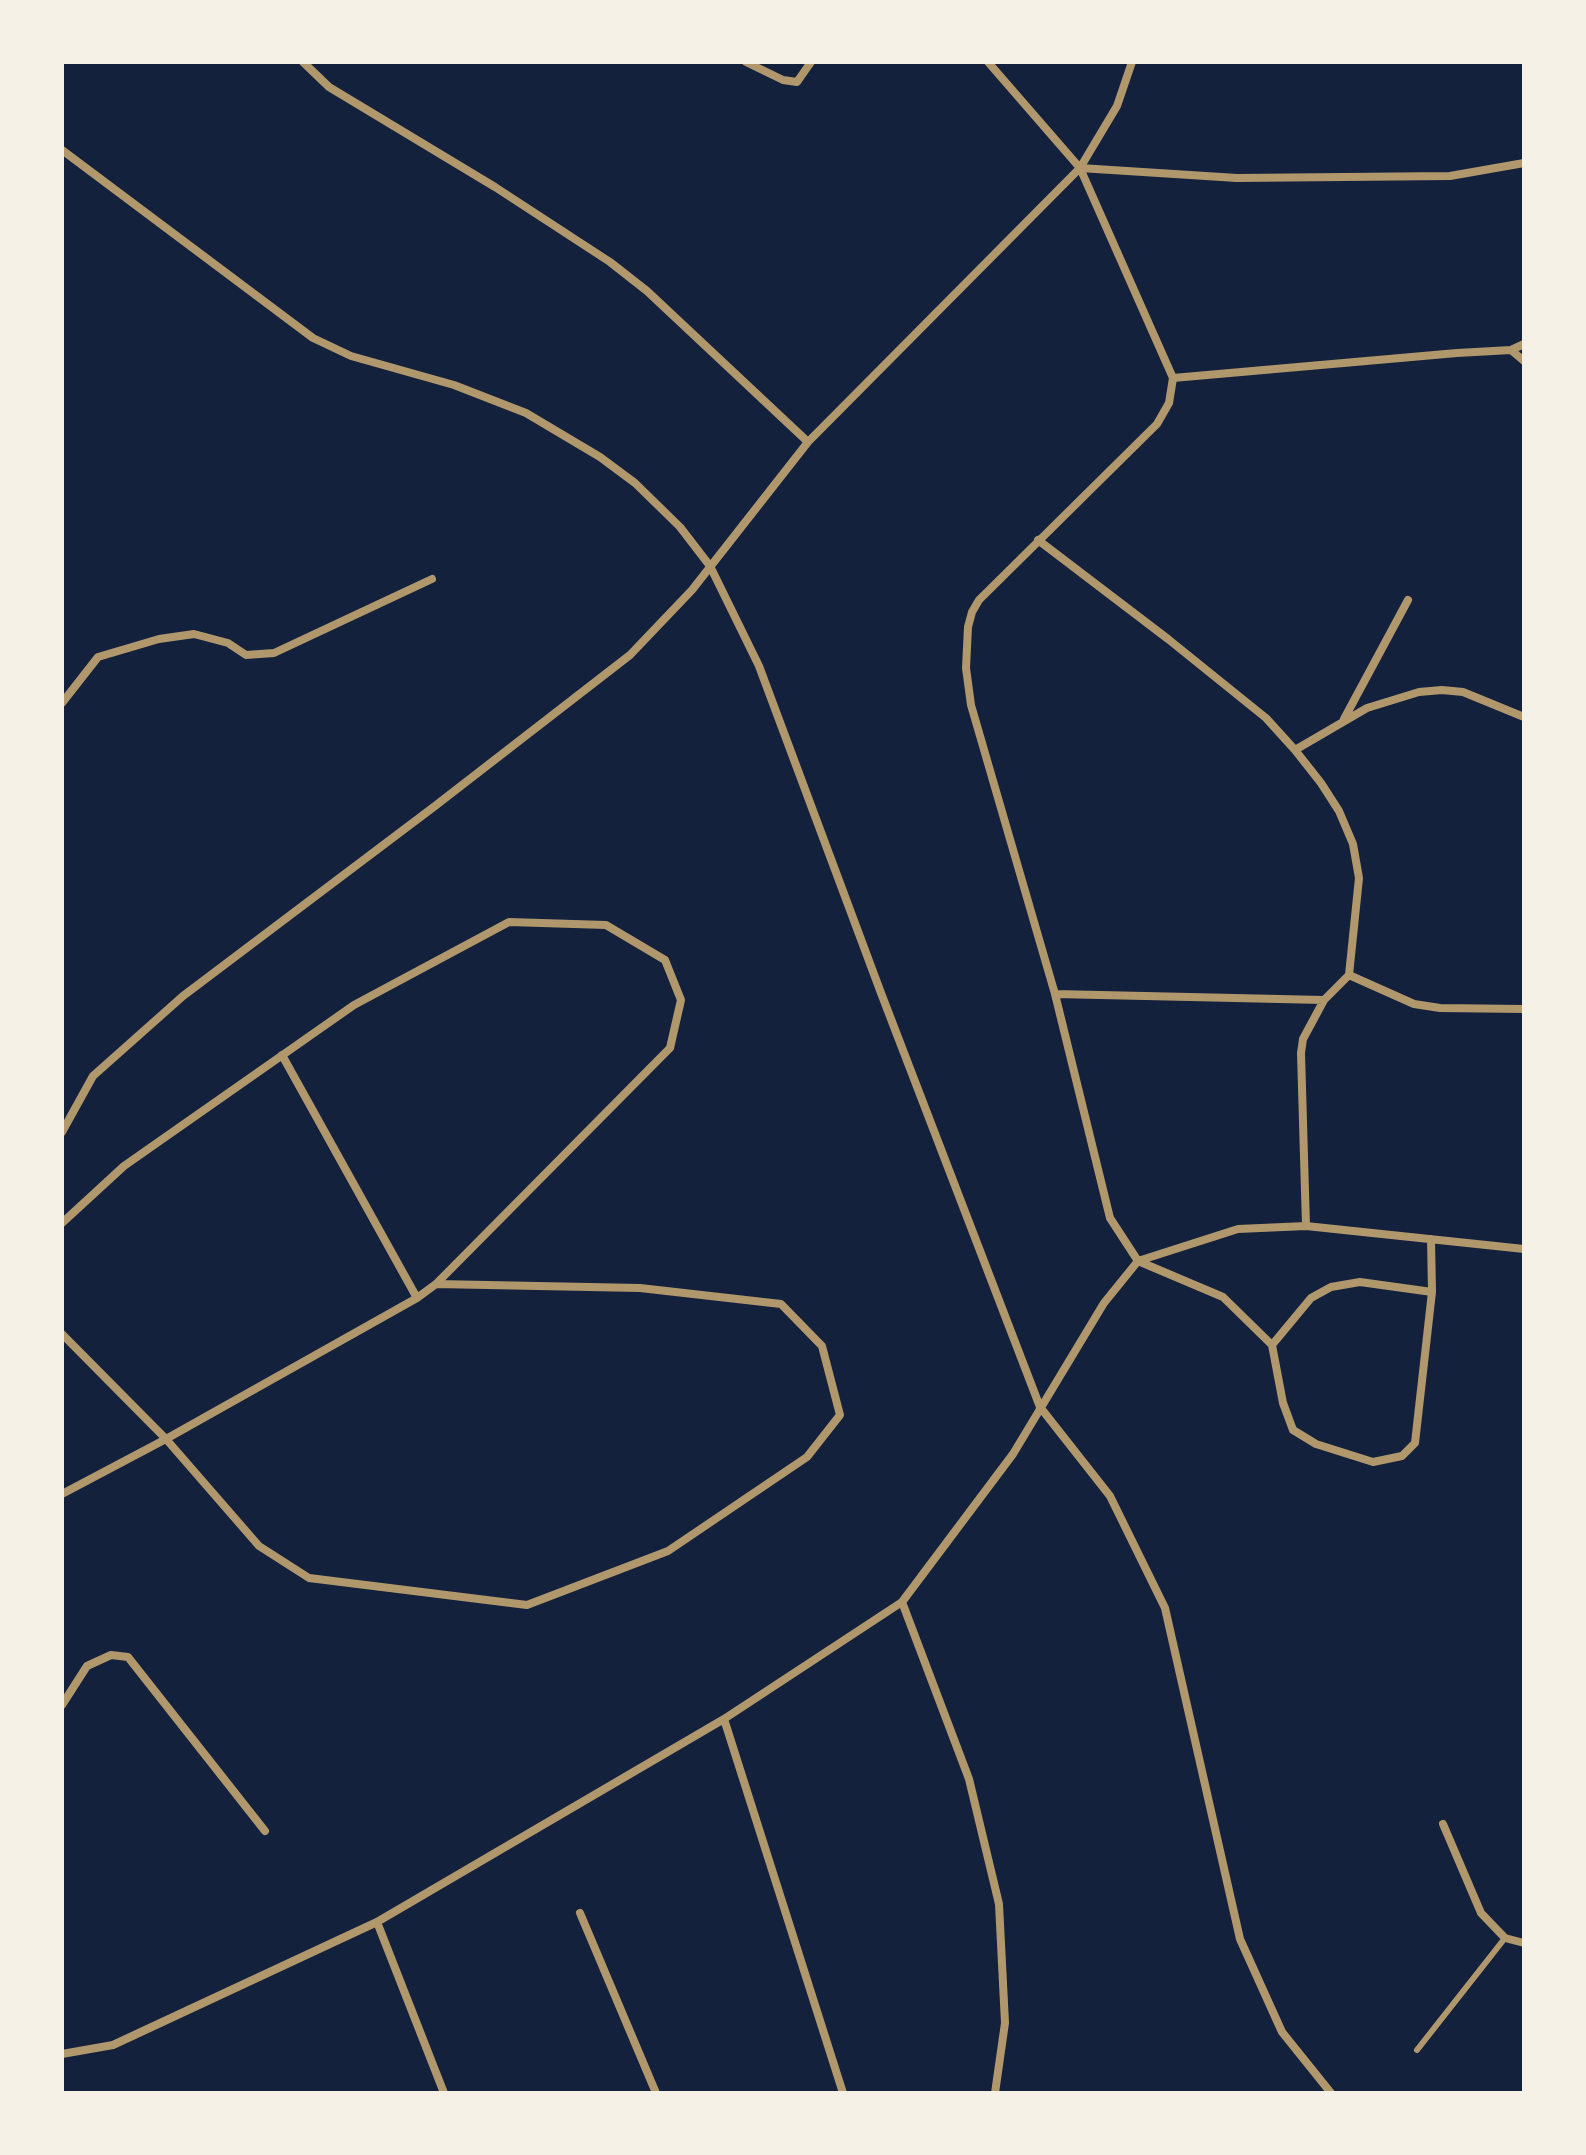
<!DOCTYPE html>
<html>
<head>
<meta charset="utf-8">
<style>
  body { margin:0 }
  #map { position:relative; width:1586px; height:2155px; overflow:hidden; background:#14213d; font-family:"Varela Round",sans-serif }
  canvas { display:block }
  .frame { position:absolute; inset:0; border:64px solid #f6f1e7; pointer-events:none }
</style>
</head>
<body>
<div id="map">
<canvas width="1586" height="2155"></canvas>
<div class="frame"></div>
</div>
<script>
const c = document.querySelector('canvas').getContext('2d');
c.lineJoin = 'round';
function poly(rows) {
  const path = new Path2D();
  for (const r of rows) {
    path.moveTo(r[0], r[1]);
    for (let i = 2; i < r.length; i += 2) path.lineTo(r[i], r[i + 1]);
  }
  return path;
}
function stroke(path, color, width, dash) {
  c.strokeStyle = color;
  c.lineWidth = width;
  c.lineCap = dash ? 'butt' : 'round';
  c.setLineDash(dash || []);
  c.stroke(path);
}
stroke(poly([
  [1417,2050,1505,1938]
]), '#b1986c', 6);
stroke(poly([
  [303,62,329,87,495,187,610,262,647,291,808,442],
  [746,62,783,80,797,82,811,62],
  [988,62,1080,168,1173,378,1169,403,1157,424,979,600,972,612,968,627,966,668,971,705,1055,994,1110,1218,1138,1261,1223,1297,1272,1345,1283,1403,1293,1430,1316,1444,1373,1462,1402,1456,1415,1443,1432,1292],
  [62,150,313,338,351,356,454,385,526,413,600,457,635,483,680,527,710,566,759,666,881,993,1040,1407,1110,1496,1165,1608,1240,1939,1282,2032,1331,2093],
  [1080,168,1237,178,1450,176,1524,163],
  [1511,350,1524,344],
  [1173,378,1457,353,1511,350,1524,361],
  [1038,540,1168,639,1266,718,1295,750,1321,783,1339,811,1353,844,1359,878,1349,975,1324,1000,1303,1039,1301,1053,1306,1226],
  [62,703,98,657,159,639,194,634,228,643,246,655,274,653,432,579],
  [1344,719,1408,600],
  [1295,750,1367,708,1419,692,1442,690,1463,692,1524,717],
  [1349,975,1414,1004,1440,1008,1524,1009],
  [1055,994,1324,1000],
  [282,1055,417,1298],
  [62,1132,93,1076,183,996,435,806,630,655,692,590,808,442,1080,168,1117,106,1132,62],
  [62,1223,124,1166,354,1005,509,922,606,925,665,960,681,1000,670,1048,436,1284,417,1298,166,1439,62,1494],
  [62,1334,166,1439,259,1546,309,1578,527,1605,668,1551,807,1457,840,1415,822,1346,781,1304,640,1288,436,1284],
  [1272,1345,1311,1298,1331,1287,1360,1282,1432,1292,1431,1239],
  [902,1602,969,1779,999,1904,1005,2023,995,2093],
  [62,1705,87,1666,111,1655,128,1657,265,1831],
  [724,1719,843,2093],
  [1443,1824,1481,1913,1505,1938,1524,1943],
  [580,1913,656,2093],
  [377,1922,444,2093],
  [62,2054,113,2045,377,1922,724,1719,902,1602,1013,1454,1104,1303,1138,1261,1238,1229,1306,1226,1524,1249]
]), '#b1986c', 8);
</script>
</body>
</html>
